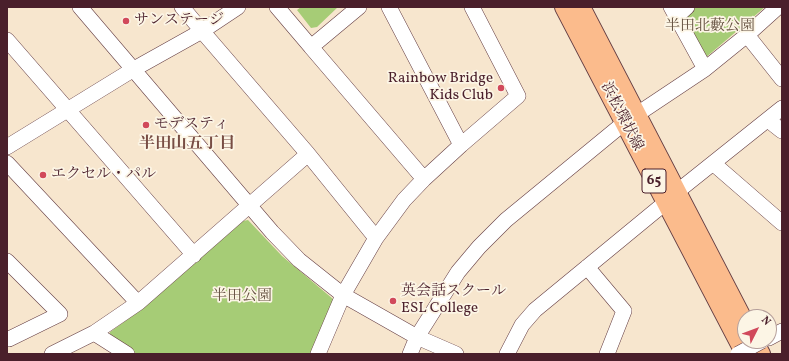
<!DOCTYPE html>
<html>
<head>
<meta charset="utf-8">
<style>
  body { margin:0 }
  #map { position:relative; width:789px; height:361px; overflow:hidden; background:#f7e6ce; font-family:Vollkorn,serif }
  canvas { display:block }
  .frame { position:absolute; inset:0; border:8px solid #4a1f2b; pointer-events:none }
  .north { position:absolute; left:737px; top:309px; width:40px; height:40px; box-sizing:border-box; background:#fcf5e5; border:1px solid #b59f9b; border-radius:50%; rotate:48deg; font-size:11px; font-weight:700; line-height:16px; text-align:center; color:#4a1f2b }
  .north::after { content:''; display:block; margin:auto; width:14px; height:18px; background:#d1495b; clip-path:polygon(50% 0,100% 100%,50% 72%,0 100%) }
</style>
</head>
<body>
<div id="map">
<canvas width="789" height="361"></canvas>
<div class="frame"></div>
<div class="north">N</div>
</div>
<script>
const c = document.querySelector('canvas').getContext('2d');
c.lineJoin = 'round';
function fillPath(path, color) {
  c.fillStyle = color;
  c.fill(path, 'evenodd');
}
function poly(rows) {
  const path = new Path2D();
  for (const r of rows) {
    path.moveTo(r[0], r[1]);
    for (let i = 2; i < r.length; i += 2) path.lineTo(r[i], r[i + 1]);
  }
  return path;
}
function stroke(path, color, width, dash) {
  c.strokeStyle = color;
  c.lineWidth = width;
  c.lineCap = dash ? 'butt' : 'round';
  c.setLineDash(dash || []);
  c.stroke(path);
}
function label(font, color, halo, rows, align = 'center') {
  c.font = font + ' Vollkorn,"Noto Serif JP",serif';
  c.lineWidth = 3.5;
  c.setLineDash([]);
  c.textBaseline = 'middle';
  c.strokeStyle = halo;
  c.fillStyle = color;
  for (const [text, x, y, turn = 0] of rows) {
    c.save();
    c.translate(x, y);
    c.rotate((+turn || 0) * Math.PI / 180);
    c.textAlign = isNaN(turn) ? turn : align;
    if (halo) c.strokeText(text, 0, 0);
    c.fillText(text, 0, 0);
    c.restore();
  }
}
fillPath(poly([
  [301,7,338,7,317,27,311,28,297,10],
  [694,7,765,7,704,59,682,21],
  [248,220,282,256,333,299,335,307,313,354,137,354,109,337,110,332,142,309,243,221]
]), '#a6cc76');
const minor = poly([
  [80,7,272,232,299,260,343,295,417,337,410,354],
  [182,7,202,31,238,7],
  [277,7,311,47,359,7],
  [389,7,461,145,424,179],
  [671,7,705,69],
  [676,17,687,7],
  [747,35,782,79],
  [7,40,194,255],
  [768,120,782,131],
  [461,145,518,96,472,7],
  [7,147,134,69,202,31,308,154,376,238,404,200,424,179,311,47],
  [7,163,138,303],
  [714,164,782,223],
  [678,191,782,108],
  [7,261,60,314,9,339],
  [587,267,624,311,607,354],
  [94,333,127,354],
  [769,338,782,331],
  [52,354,94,333,138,303,308,154],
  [318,354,343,295,376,238],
  [456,354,417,337,458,272,479,247,506,220,624,123,705,69,747,35,778,7],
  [507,354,522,325,535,310,665,203]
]);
const major = poly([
  [564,7,745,354],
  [581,7,745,323],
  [754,341,761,354]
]);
stroke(minor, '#643d43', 16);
stroke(major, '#643d43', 20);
stroke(minor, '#fff', 15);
stroke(major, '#fbbb8c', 18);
const minorBridge = poly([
  [738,354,762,341]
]);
stroke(minorBridge, '#643d43', 16, []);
stroke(minorBridge, '#fff', 15);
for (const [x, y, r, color] of [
  [126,21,4,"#d1495b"],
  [501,88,4,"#d1495b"],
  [146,125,4,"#d1495b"],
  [43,175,4,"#d1495b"],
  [393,301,4,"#d1495b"]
]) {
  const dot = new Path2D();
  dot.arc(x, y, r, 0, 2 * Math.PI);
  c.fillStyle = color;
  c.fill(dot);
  stroke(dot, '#fcf5e5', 1.5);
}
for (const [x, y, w] of [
  [654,181,24]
]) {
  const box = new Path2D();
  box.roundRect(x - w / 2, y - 12, w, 24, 3);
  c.fillStyle = '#fcf5e5';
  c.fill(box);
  stroke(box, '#4a1f2b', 1);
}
label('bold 14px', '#4a1f2b', null, [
  ["65",654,181]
]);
label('15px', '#4a1f2b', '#fcf5e5', [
  ["サンステージ",134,21],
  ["Rainbow Bridge",493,79,"right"],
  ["Kids Club",493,96,"right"],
  ["モデスティ",154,125],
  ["エクセル・パル",51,175],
  ["英会話スクール",401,292],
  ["ESL College",401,309]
], 'left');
label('15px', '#665342', '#fcf5e5', [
  ["半田北藪公園",710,27],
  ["半田公園",242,297]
]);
label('15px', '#4a1f2b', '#fcf5e5', [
  ["浜松環状線",621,117,63]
]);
label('bold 16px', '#784d44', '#fcf5e5', [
  ["半田山五丁目",187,145]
]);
</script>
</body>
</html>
